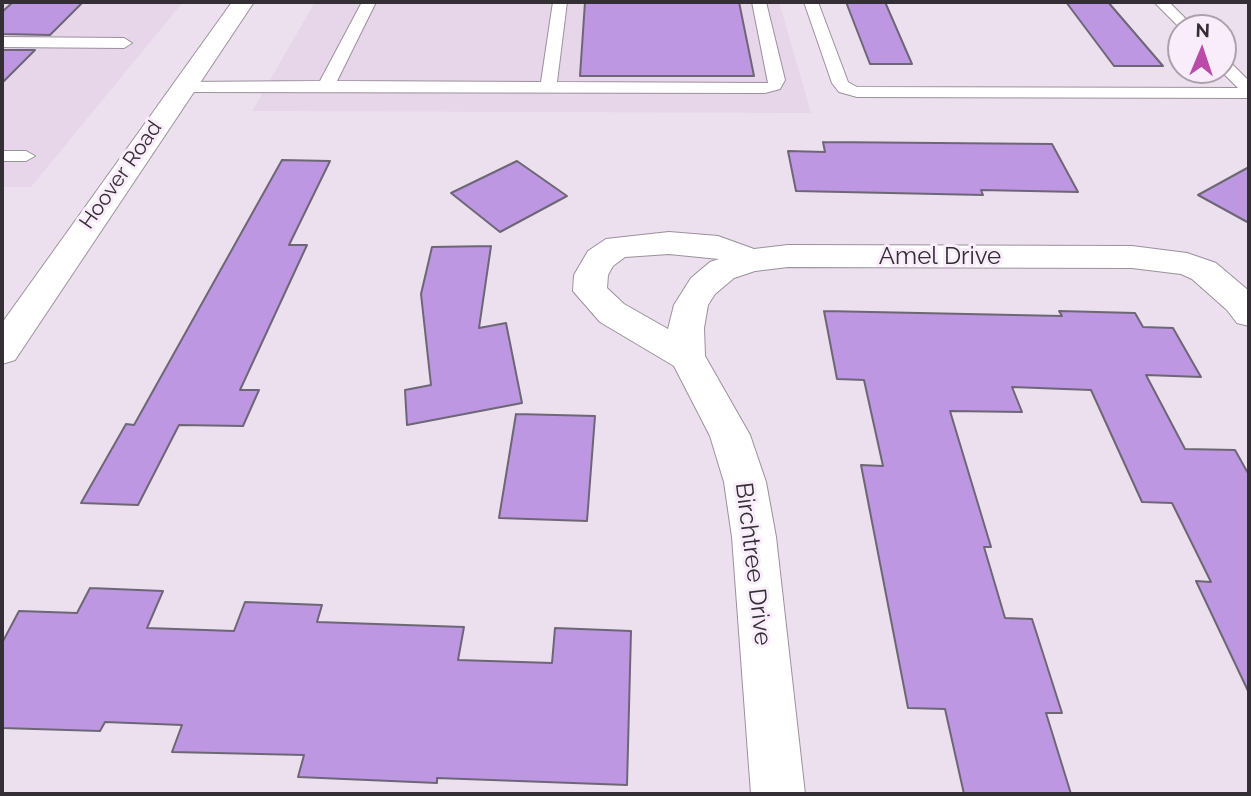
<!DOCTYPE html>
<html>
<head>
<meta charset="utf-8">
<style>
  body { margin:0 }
  #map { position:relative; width:1251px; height:796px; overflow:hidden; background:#ece0ee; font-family:Raleway,sans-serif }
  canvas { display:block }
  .frame { position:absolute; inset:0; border:4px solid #332f34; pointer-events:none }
  .north { position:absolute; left:1167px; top:14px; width:70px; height:70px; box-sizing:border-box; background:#faedfb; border:2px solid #aaa1ab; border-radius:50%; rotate:2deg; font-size:19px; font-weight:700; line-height:28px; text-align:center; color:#332f34 }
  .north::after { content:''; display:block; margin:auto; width:24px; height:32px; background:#bb4ba8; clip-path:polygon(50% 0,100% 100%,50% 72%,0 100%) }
</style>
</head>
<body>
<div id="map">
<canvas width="1251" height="796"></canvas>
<div class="frame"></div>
<div class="north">N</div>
</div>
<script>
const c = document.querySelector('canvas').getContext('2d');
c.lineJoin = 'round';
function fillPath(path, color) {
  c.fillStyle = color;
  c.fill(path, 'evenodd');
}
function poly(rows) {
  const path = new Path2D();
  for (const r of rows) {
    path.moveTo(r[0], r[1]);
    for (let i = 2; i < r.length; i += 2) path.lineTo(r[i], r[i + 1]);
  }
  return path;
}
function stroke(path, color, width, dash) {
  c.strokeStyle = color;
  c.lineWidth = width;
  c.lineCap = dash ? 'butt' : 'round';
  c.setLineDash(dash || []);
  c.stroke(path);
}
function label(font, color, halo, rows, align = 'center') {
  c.font = font + ' Raleway,sans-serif';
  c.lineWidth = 6;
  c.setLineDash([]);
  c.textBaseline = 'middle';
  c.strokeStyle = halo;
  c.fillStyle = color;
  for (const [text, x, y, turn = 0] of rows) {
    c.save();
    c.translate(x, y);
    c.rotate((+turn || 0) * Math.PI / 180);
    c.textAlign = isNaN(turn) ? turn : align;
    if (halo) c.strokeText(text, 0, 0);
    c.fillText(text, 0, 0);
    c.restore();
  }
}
fillPath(poly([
  [2,2,183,2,31,187,2,187],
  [315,2,779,2,811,113,252,111]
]), '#e7d5e9');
const building = poly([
  [13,2,83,2,50,35,2,34,2,12,13,2],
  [585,2,739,2,754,76,580,76,585,2],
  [846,2,885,2,912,64,870,64,846,2],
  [1066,2,1108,2,1163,66,1114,66,1066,2],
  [2,50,35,50,2,83,2,50],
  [823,142,1052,144,1078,192,981,190,983,195,796,191,788,151,825,152,823,142],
  [282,160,330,161,289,245,307,245,240,390,259,390,243,426,179,425,138,505,81,503,126,424,134,425,282,160],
  [517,161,567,196,500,232,451,193,517,161],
  [1249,167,1249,223,1198,195,1249,167],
  [491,246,479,328,506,323,522,403,407,425,405,390,431,385,421,294,432,247,491,246],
  [824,311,1062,316,1059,311,1135,313,1143,327,1173,328,1201,377,1146,375,1185,449,1235,450,1249,475,1249,693,1196,581,1211,582,1172,503,1142,502,1091,390,1012,387,1022,412,950,411,991,547,984,547,1005,618,1032,619,1062,713,1046,713,1071,794,964,794,945,709,908,708,861,465,883,466,864,380,837,379,824,311],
  [516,414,595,416,587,521,499,518,516,414],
  [90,588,163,591,147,628,234,631,245,602,322,605,317,622,464,627,458,660,552,663,555,628,631,631,627,785,437,778,437,783,298,777,304,755,172,752,182,725,105,722,100,731,2,728,2,643,19,611,77,613,90,588]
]);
fillPath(building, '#bd97e2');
stroke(building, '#6d6775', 2);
const lane = poly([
  [362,2,376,2,337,81,541,82,553,2,567,2,557,82,768,83,752,2,766,2,785,80,780,89,765,93,182,92,174,87,182,82,320,81,362,2],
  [804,2,818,2,848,82,857,87,1238,88,1220,70,1223,70,1223,59,1229,61,1249,81,1249,98,857,97,839,92,832,83,804,2],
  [1154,2,1169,2,1195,28,1181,29,1154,2],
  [2,37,124,38,132,43,124,48,2,47,2,37],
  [2,151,26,151,35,156,26,161,2,161,2,151]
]);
const street = poly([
  [669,232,718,236,754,249,788,245,1132,246,1187,253,1216,263,1249,291,1249,326,1237,323,1227,310,1192,279,1181,274,1132,268,788,267,755,271,734,278,715,294,708,305,704,328,705,356,750,435,766,482,776,537,805,794,751,794,732,537,724,482,710,436,674,366,600,322,573,291,574,275,588,251,606,239,669,232],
  [669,254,719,259,710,262,691,278,674,305,668,329,624,304,607,288,608,275,613,266,625,257,669,254]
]);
const secondary = poly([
  [232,2,254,2,15,360,2,364,2,323,232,2]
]);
stroke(lane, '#9c909d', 2);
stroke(street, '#9c909d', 2);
stroke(secondary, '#9c909d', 2);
fillPath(lane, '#fff');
fillPath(street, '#fff');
fillPath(secondary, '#fff');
label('21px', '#332f34', '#faedfb', [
  ["Hoover Road",121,175,-55]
]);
label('24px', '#332f34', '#faedfb', [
  ["Amel Drive",940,257],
  ["Birchtree Drive",753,564,83]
]);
</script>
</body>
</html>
